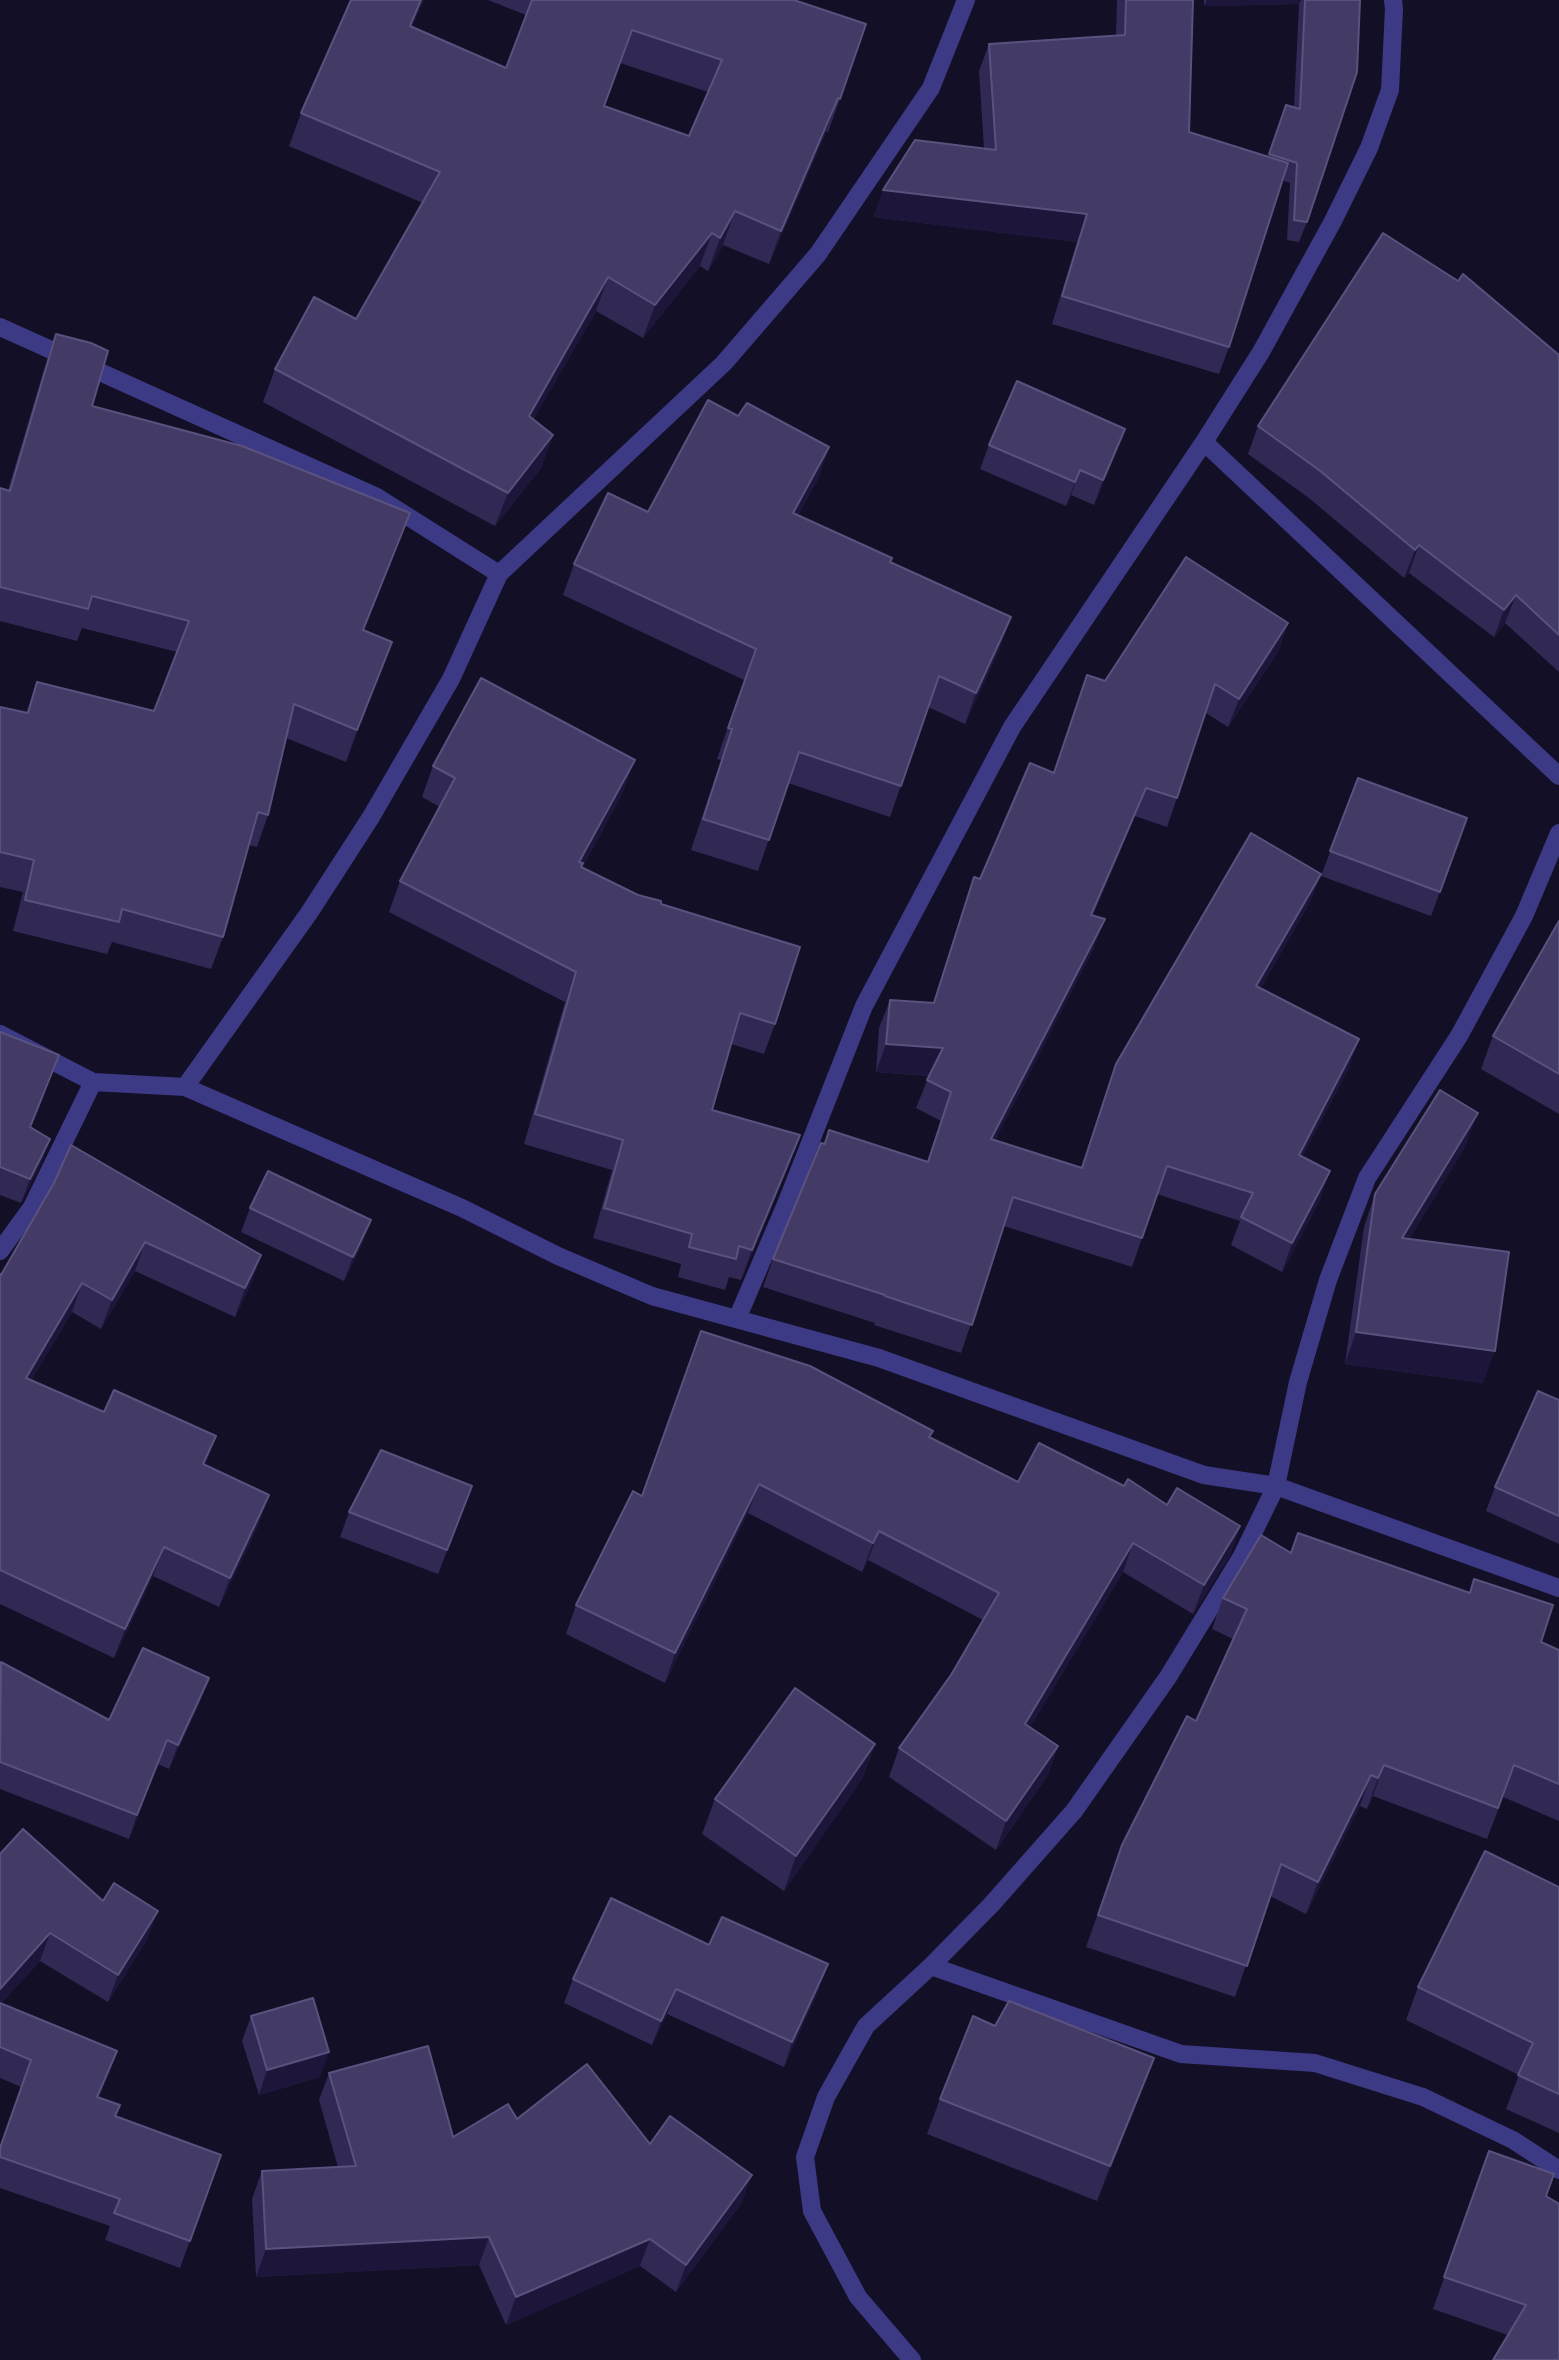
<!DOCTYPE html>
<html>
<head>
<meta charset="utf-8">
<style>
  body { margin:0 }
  canvas { display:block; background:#130f26 }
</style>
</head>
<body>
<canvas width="1559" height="2360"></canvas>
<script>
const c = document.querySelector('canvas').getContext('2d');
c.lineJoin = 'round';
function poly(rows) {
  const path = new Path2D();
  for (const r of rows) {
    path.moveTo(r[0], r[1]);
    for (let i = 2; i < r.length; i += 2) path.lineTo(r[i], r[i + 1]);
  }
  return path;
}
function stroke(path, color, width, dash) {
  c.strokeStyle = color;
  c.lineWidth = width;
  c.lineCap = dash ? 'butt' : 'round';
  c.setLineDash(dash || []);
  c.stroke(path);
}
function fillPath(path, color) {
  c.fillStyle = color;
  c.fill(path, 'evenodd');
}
stroke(poly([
  [0,327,377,497,499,574],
  [1204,442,1559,776],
  [0,1034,93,1082,185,1087,462,1208,558,1256,652,1296,879,1358,1204,1475,1276,1486,1559,1588],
  [185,1087,309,913,371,817,451,679,499,574,724,363,818,254,931,88,966,0],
  [0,1251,32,1207,93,1082],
  [737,1319,786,1204,864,1006,1012,727,1204,442,1261,352,1333,221,1369,148,1390,90,1394,9,1393,0],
  [931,1966,1181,2054,1315,2063,1423,2097,1513,2140,1559,2170],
  [912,2360,858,2297,812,2211,805,2157,826,2097,866,2026,931,1966,991,1905,1074,1811,1168,1677,1242,1556,1276,1486,1298,1382,1328,1280,1367,1178,1459,1036,1524,916,1559,833]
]), '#3d3a85', 18);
fillPath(poly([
  [488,0,794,0,840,99,828,132,826,132,769,264,723,245,708,271,700,266,643,338,596,311,533,420,553,435,541,468,495,526,263,402,275,369,356,319,423,203,289,146,301,113,412,27,506,68,526,15],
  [620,63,708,92,689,136,604,106],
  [1117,0,1193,0,1189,132,1268,157,1286,105,1294,107,1299,4,1204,6,1204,0,1360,0,1307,222,1299,242,1287,240,1290,183,1282,180,1229,347,1219,374,1052,324,1077,242,873,217,984,148,979,71,989,44,1116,36],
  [56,334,92,406,410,513,364,630,392,642,346,762,286,738,268,815,257,847,249,845,223,937,211,969,112,942,107,954,13,931,23,892,0,887,0,707,26,713,37,682,154,711,177,652,82,628,77,641,0,621,0,488,8,490,45,366],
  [1559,355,1559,672,1505,623,1494,637,1409,573,1404,578,1309,498,1248,454,1258,426],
  [738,416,829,447,818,479,798,515,891,563,1000,648,965,724,928,707,890,817,788,783,758,871,691,850,721,760,717,759,744,680,563,595,574,564,648,512],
  [989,445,1116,453,1094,505,1071,495,1066,506,980,469],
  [1288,623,1278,652,1228,727,1206,713,1167,827,1135,816,1093,915,1094,948,995,1140,1081,1167,1116,1064,1321,874,1310,902,1260,989,1349,1068,1302,1157,1320,1200,1282,1272,1231,1245,1240,1221,1157,1194,1132,1267,1004,1226,961,1353,874,1325,875,1323,763,1287,773,1259,829,1130,927,1162,941,1121,916,1108,929,1076,876,1072,879,1028,890,1000,933,1003,964,906,974,877,980,879,1053,773,1087,675,1105,681],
  [433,766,624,790,582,868,638,895,661,904,775,1024,764,1054,731,1044,712,1110,789,1165,741,1280,729,1277,725,1290,678,1277,681,1264,593,1238,612,1170,524,1144,565,1002,389,912,400,881,440,807,422,797],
  [1358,778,1467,818,1431,916,1321,876],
  [1559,921,1559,1114,1481,1069,1493,1036],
  [0,1032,50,1080,31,1128,50,1139,41,1163,21,1203,0,1195],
  [1466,1145,1409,1239,1483,1383,1345,1364,1364,1227,1375,1194],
  [54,1183,261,1255,251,1284,235,1317,135,1271,101,1329,72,1312,31,1381,205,1465,259,1524,219,1607,153,1576,114,1658,0,1604,0,1274,1,1275],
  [250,1208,362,1244,344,1281,241,1232],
  [1559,1400,1559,1544,1486,1511,1495,1487],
  [933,1431,930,1437,1018,1482,1124,1486,1167,1505,1240,1526,1230,1555,1193,1614,1123,1572,1030,1727,1058,1746,1048,1775,996,1850,889,1777,899,1748,951,1675,983,1620,868,1560,862,1572,748,1513,665,1683,566,1634,576,1605,642,1496],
  [463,1510,438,1574,340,1537,349,1512],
  [1291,1553,1541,1642,1559,1650,1559,1821,1503,1797,1487,1839,1373,1796,1367,1809,1360,1806,1306,1914,1270,1896,1235,1997,1086,1947,1122,1845,1196,1721,1233,1639,1212,1629,1223,1598],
  [0,1663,109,1720,200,1702,169,1769,158,1764,129,1839,0,1789],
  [875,1744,862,1779,784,1891,702,1834,715,1799],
  [0,1854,103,1901,148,1938,108,2002,40,1961,1,2003,117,2051,99,2097,115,2116,221,2155,180,2268,105,2240,110,2226,0,2188,0,2147,21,2087,0,2078],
  [1559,1887,1559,2133,1506,2109,1519,2075,1406,2020,1418,1987],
  [709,1945,819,1989,784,2067,667,2014,652,2045,564,2003,573,1979],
  [251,2016,320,2077,259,2095,242,2041],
  [329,2073,453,2137,517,2119,650,2144,742,2202,676,2292,640,2266,506,2325,479,2265,256,2277,252,2199,262,2171,338,2167,319,2100],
  [1141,2093,1097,2201,927,2134,940,2099],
  [1489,2151,1546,2196,1559,2360,1508,2335,1433,2309]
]), '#312854');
fillPath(poly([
  [421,0,424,0,398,59,410,26],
  [1207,0,1301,0,1299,4,1204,6],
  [838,98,826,132,769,264,781,231],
  [883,190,1087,214,1077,242,873,217],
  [735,211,723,245,708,271,720,238],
  [712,233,700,266,643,338,655,305],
  [608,277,596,311,516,450,529,416],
  [1125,429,1116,453,1094,505,1103,480],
  [553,435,541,468,495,526,508,493],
  [829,447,818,479,782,544,793,513],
  [1080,470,1071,495,1066,506,1075,482],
  [410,513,398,545,351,662,363,630],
  [1419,545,1409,573,1404,578,1415,550],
  [1516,595,1505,623,1494,637,1504,610],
  [1011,617,1000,648,965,724,976,693],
  [1288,623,1278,652,1228,727,1239,699],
  [392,642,381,673,346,762,357,730],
  [635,760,624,790,580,871,579,862],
  [1146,788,1135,816,1081,943,1091,915],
  [1321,874,1310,902,1245,1015,1256,986],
  [1105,919,1094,948,981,1167,991,1139],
  [1359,1039,1349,1068,1288,1184,1299,1155],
  [886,1044,943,1048,933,1076,876,1072],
  [59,1055,50,1080,21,1152,30,1127],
  [1478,1113,1466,1145,1390,1270,1402,1238],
  [800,1135,789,1165,741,1280,752,1250],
  [50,1139,41,1163,21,1203,30,1179],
  [1330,1171,1320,1200,1282,1272,1292,1243],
  [371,1220,362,1244,344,1281,353,1257],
  [145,1242,135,1271,101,1329,112,1300],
  [261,1255,251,1284,235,1317,245,1288],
  [82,1283,72,1312,16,1407,26,1378],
  [1356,1332,1495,1351,1483,1383,1345,1364],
  [216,1436,206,1465,203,1464],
  [759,1484,748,1513,665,1683,675,1653],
  [269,1495,259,1524,219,1607,230,1578],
  [1240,1526,1230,1555,1193,1614,1204,1585],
  [879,1531,868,1560,862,1572,873,1543],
  [1133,1543,1123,1572,1015,1753,1025,1724],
  [164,1547,153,1576,114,1658,125,1629],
  [209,1678,200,1702,169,1769,178,1745],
  [167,1740,158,1764,129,1839,137,1815],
  [875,1744,862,1779,784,1891,796,1856],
  [1058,1746,1048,1775,996,1850,1006,1821],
  [1384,1765,1373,1796,1367,1809,1378,1778],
  [1371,1775,1360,1806,1306,1914,1318,1882],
  [158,1911,148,1938,108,2002,118,1975],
  [50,1933,40,1961,0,2005,0,1989],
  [828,1964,819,1989,784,2067,792,2042],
  [676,1989,667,2014,652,2045,661,2021],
  [117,2051,107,2079,88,2124,97,2097],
  [329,2052,320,2077,259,2095,267,2070],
  [1154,2058,1141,2093,1097,2201,1110,2166],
  [752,2175,742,2202,676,2292,686,2265],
  [489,2237,479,2265,256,2277,266,2249],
  [650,2239,640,2266,506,2325,516,2297]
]), '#1d163a');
const building = poly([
  [351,0,421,0,410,26,506,68,532,0,794,0,866,24,840,99,838,98,781,231,735,211,720,238,712,233,655,305,608,277,529,416,553,435,508,493,275,369,314,297,356,319,440,172,301,113,351,0],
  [632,30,722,60,689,136,604,106,632,30],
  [1126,0,1193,0,1189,132,1288,163,1229,347,1062,296,1087,214,883,190,915,140,996,150,989,44,1125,35,1126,0],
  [1305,0,1360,0,1357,72,1307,222,1294,220,1297,163,1269,154,1286,105,1300,109,1305,0],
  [1383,233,1458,281,1463,274,1559,355,1559,635,1516,595,1504,610,1419,545,1415,550,1319,470,1258,426,1383,233],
  [56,334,91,343,108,351,92,406,242,446,410,513,363,630,392,642,357,730,294,704,268,815,258,812,223,937,122,909,119,922,25,900,34,860,0,852,0,707,28,713,37,682,154,711,189,621,92,596,88,609,0,587,0,488,10,491,56,334],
  [1017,381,1125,429,1103,480,1080,470,1075,482,989,445,1017,381],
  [708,400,738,416,747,403,829,447,793,513,892,558,890,562,1011,617,976,693,939,676,901,786,799,752,769,840,703,819,732,729,728,728,756,649,574,564,608,493,648,512,708,400],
  [1186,557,1288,623,1239,699,1215,684,1177,798,1146,788,1091,915,1105,919,991,1139,1082,1168,1116,1064,1251,833,1321,874,1256,986,1359,1039,1299,1155,1330,1171,1292,1243,1241,1217,1253,1193,1167,1166,1142,1238,1013,1197,972,1325,885,1296,885,1295,773,1259,821,1143,825,1144,829,1130,928,1162,951,1092,927,1080,943,1048,886,1044,890,1000,934,1003,974,877,980,879,1030,763,1054,773,1087,675,1105,681,1186,557],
  [481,678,635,760,579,862,583,863,581,867,638,895,661,901,661,904,800,947,775,1024,740,1013,712,1110,800,1135,752,1250,739,1246,736,1259,689,1247,692,1234,604,1208,623,1140,535,1114,576,972,400,881,455,778,433,766,481,678],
  [1358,778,1467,818,1440,892,1330,851,1358,778],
  [1559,921,1559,1074,1493,1036,1559,921],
  [0,1032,59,1055,30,1127,50,1139,30,1179,0,1167,0,1032],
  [1440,1090,1478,1113,1402,1238,1509,1252,1495,1351,1356,1332,1375,1194,1440,1090],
  [71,1145,261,1255,245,1288,145,1242,112,1300,82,1283,26,1378,104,1412,114,1390,216,1436,203,1464,269,1495,230,1578,164,1547,125,1629,0,1570,0,1274,1,1275,54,1183,71,1145],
  [268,1171,371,1220,353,1257,250,1208,268,1171],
  [701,1331,810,1366,933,1431,929,1437,1018,1482,1039,1443,1124,1486,1128,1479,1167,1505,1177,1488,1240,1526,1204,1585,1133,1543,1025,1724,1058,1746,1006,1821,899,1748,951,1675,999,1593,879,1531,873,1543,759,1484,675,1653,576,1605,633,1491,642,1496,701,1331],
  [1538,1391,1559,1400,1559,1516,1495,1487,1538,1391],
  [381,1450,472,1486,447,1550,349,1512,381,1450],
  [1298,1533,1470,1593,1474,1579,1553,1605,1541,1642,1559,1650,1559,1784,1514,1765,1498,1808,1384,1765,1378,1778,1371,1775,1318,1882,1281,1864,1247,1966,1098,1915,1122,1845,1187,1716,1196,1721,1247,1609,1223,1598,1261,1535,1291,1553,1298,1533],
  [143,1648,209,1678,178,1745,167,1740,137,1815,0,1762,1,1662,109,1720,143,1648],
  [795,1688,875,1744,796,1856,715,1799,795,1688],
  [23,1829,103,1901,114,1883,158,1911,118,1975,50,1933,0,1989,0,1854,23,1829],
  [1485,1851,1559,1887,1559,2094,1518,2075,1533,2043,1418,1987,1485,1851],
  [611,1898,709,1945,722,1917,828,1964,792,2042,676,1989,661,2021,573,1979,611,1898],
  [313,1998,329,2052,267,2070,251,2016,313,1998],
  [1009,2001,1154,2058,1110,2166,940,2099,973,2016,995,2026,1009,2001],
  [0,2003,117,2051,97,2097,120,2105,115,2116,221,2155,190,2241,114,2213,120,2199,0,2157,0,2148,31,2060,0,2047,0,2003],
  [428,2046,453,2137,508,2104,517,2119,587,2064,650,2144,670,2116,752,2175,686,2265,650,2239,516,2297,489,2237,266,2249,262,2171,356,2166,329,2073,428,2046],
  [1489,2151,1554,2174,1546,2196,1559,2204,1559,2360,1493,2360,1526,2305,1444,2277,1489,2151]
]);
fillPath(building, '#433a66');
stroke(building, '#5a527e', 2);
</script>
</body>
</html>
